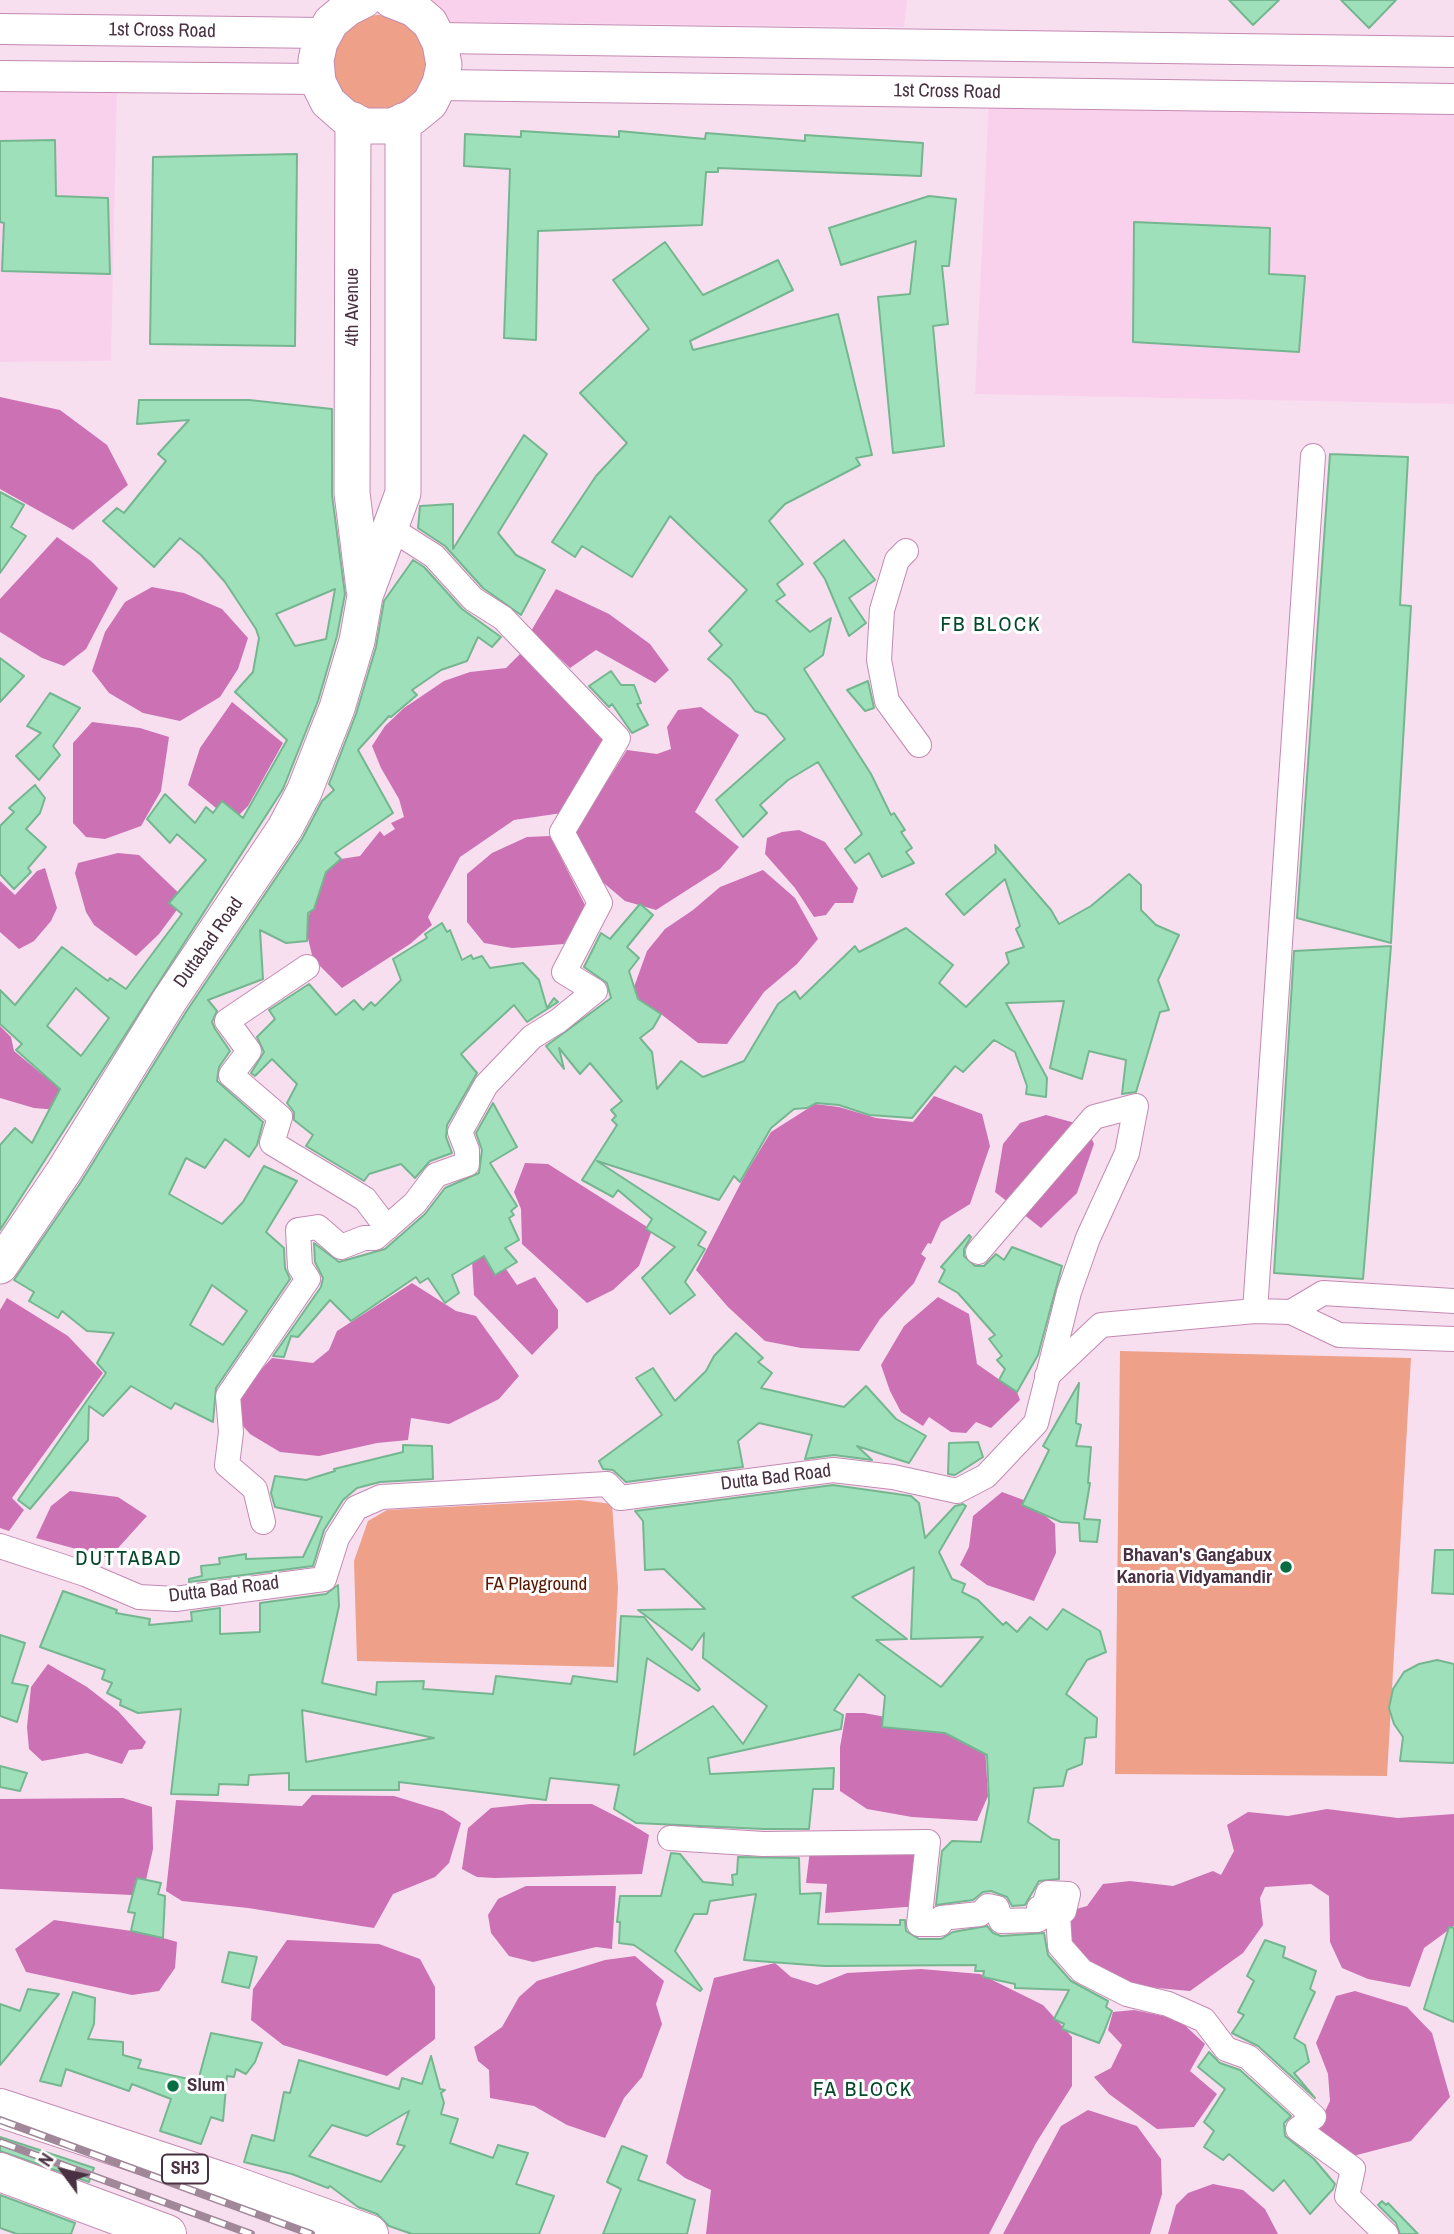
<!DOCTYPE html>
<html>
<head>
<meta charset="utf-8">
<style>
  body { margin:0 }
  #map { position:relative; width:1454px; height:2234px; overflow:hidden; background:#f8dff0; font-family:"Archivo Narrow",sans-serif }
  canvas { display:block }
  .north { position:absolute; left:28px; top:2136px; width:70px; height:70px; -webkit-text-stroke:5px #fff; paint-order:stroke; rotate:303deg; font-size:19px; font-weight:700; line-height:28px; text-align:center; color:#493142 }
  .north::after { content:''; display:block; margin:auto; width:24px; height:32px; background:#493142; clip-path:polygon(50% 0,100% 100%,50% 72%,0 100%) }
</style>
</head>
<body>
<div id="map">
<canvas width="1454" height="2234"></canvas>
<div class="north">N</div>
</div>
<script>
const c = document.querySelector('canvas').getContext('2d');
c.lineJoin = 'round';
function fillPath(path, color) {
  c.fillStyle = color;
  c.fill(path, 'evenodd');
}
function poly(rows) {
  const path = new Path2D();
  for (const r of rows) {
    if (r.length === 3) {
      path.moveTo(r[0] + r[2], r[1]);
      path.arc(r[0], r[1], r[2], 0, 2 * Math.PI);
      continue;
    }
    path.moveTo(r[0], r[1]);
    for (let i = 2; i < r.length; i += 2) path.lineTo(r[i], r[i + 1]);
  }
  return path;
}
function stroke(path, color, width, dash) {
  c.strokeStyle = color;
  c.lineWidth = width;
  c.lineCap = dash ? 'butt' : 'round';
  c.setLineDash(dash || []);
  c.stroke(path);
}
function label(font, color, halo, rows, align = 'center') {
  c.font = font + ' "Archivo Narrow",sans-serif';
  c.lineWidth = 6;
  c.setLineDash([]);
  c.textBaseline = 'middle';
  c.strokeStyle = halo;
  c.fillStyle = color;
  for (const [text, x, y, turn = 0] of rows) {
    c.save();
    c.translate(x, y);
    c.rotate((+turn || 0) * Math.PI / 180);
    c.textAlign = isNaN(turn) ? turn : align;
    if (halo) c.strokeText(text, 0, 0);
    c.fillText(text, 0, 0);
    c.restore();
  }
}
fillPath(poly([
  [425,0,907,0,904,27,450,22],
  [0,87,117,87,111,361,0,362],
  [989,100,1454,113,1454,404,975,394]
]), '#fad1ed');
fillPath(poly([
  [379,63,48],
  [1120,1351,1411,1358,1387,1776,1115,1774],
  [580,1500,612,1504,618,1587,614,1667,357,1661,354,1561,368,1521,387,1510]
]), '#eea088');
fillPath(poly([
  [0,397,60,410,107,445,128,485,73,530,0,489],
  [57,537,91,561,118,588,86,649,64,666,42,658,0,632,0,599],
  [152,587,184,593,222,609,248,638,238,669,220,697,180,721,143,713,109,693,92,671,105,632,125,602],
  [556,589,609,614,650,644,669,670,655,683,596,650,570,668,531,631],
  [521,653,605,739,562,813,514,820,460,857,428,917,432,925,410,944,342,988,313,959,305,926,324,874,341,859,360,856,380,831,384,836,395,829,391,823,404,817,399,799,381,768,372,746,385,726,404,708,444,681,470,672,506,668],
  [232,702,283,743,248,806,234,820,221,802,216,808,188,785,200,748],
  [701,707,739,735,695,812,739,847,720,869,656,910,625,901,599,879,574,833,627,750,657,754,671,749,667,727,678,710],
  [92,722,140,728,169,737,161,791,141,826,105,839,86,837,73,823,73,743],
  [799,830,825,842,858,888,853,903,835,903,826,915,814,917,795,888,765,854,767,838,782,832],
  [550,836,586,907,564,944,512,948,484,943,467,922,467,874,492,853,527,837],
  [118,853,139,855,185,899,159,934,136,956,94,925,86,912,75,873,78,863],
  [45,868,57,908,51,921,34,941,19,949,0,932,0,881,15,895,37,871],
  [763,870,795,898,818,939,797,964,764,992,727,1044,698,1043,661,1014,642,1006,634,987,647,951,665,929,693,910,720,887],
  [0,1026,11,1037,14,1051,43,1075,49,1068,63,1084,58,1110,34,1108,0,1098],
  [934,1096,982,1114,990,1146,970,1204,941,1222,931,1244,928,1243,921,1254,926,1258,914,1283,880,1319,859,1351,801,1348,765,1341,728,1307,696,1270,746,1173,771,1132,815,1104,839,1107,876,1118,913,1122],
  [1046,1115,1086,1126,1094,1144,1077,1193,1041,1228,995,1192,1003,1144,1020,1123],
  [525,1163,548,1164,652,1230,639,1266,613,1290,587,1303,522,1244,521,1209,514,1192],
  [483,1256,495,1275,506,1269,517,1285,535,1277,558,1310,558,1328,532,1355,474,1295,472,1260],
  [412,1283,456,1311,476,1316,519,1376,499,1399,449,1424,411,1418,408,1440,377,1443,319,1456,280,1452,250,1434,230,1411,248,1383,272,1358,313,1363,329,1350,337,1331],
  [938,1297,969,1314,977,1364,1017,1392,1020,1400,991,1428,976,1422,966,1433,951,1432,929,1417,923,1426,901,1412,890,1391,881,1365,904,1326],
  [7,1298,68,1336,103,1373,12,1498,24,1510,9,1531,0,1528,0,1310],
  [70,1491,118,1497,147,1516,109,1558,36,1538,51,1506],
  [1002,1492,1029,1502,1055,1524,1056,1553,1034,1601,987,1585,960,1565,969,1547,973,1516],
  [48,1664,87,1687,118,1711,146,1742,142,1749,129,1750,122,1764,87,1753,42,1761,29,1749,27,1727,31,1687],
  [846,1713,864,1713,913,1722,985,1746,988,1796,977,1821,912,1817,867,1809,840,1791,840,1747],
  [312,1795,394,1796,443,1811,461,1823,449,1863,435,1877,393,1894,374,1928,248,1908,182,1901,166,1891,176,1800,302,1806],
  [123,1798,152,1807,153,1849,146,1880,137,1878,132,1895,0,1889,0,1799],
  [530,1804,592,1804,631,1824,649,1835,642,1874,495,1878,477,1877,462,1869,468,1828,491,1808],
  [1327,1809,1398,1818,1454,1814,1454,1926,1424,1948,1410,1987,1368,1979,1342,1968,1330,1942,1329,1896,1311,1884,1265,1887,1260,1898,1263,1925,1243,1953,1190,1991,1125,1985,1066,1948,1062,1913,1087,1906,1103,1884,1130,1881,1173,1886,1213,1871,1221,1875,1234,1851,1227,1825,1248,1812,1288,1816],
  [923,1848,919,1906,825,1913,827,1884,806,1883,810,1850],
  [526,1886,616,1886,612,1949,596,1947,533,1962,509,1956,491,1933,488,1915,498,1899],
  [54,1920,146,1933,177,1942,175,1968,159,1991,132,1995,26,1972,15,1949],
  [287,1940,379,1944,420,1959,435,1987,435,2039,387,2076,283,2045,251,2020,253,1989],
  [635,1956,664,1981,656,2004,662,2024,642,2077,624,2098,605,2138,567,2125,534,2106,490,2098,489,2070,478,2061,474,2047,502,2027,519,1997,537,1981,605,1960],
  [775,1963,791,1977,817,1985,847,1973,921,1969,980,1974,1043,2005,1072,2037,1072,2086,1036,2143,989,2234,706,2234,711,2190,685,2178,666,2163,714,1978],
  [1355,1991,1407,2007,1432,2033,1450,2097,1411,2141,1353,2156,1315,2132,1330,2101,1328,2074,1316,2043,1336,1996],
  [1134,2010,1178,2019,1205,2044,1190,2071,1217,2094,1194,2127,1157,2129,1109,2094,1094,2077,1111,2068,1122,2045,1108,2030,1113,2012],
  [1088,2110,1137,2126,1161,2159,1162,2194,1150,2234,1003,2234,1061,2126],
  [1213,2184,1243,2190,1265,2209,1278,2234,1168,2234,1176,2205,1188,2193]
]), '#cc71b4');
const building = poly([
  [1229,0,1279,0,1253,25,1229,0],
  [1341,0,1396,0,1369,28,1341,0],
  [521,131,619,137,619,131,705,139,706,133,805,141,805,135,923,143,921,176,718,168,718,172,706,172,702,225,538,231,536,340,504,338,510,169,464,166,465,134,521,137,521,131],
  [55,140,56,196,108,198,110,274,2,271,4,223,0,222,0,141,55,140],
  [297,154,295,346,150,344,153,157,297,154],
  [929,196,956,199,949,266,942,266,948,324,933,326,944,446,893,453,878,297,910,294,916,241,841,265,829,228,929,196],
  [1134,222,1270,228,1269,274,1305,276,1299,352,1133,342,1134,222],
  [665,242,703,295,778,260,793,290,690,341,693,350,838,314,872,455,856,458,860,465,785,504,769,521,803,564,777,584,785,595,776,601,810,632,831,618,823,655,804,669,871,774,891,815,894,813,905,830,901,832,912,848,906,852,914,863,882,877,869,853,855,863,845,849,862,834,818,762,788,780,760,805,767,813,743,837,716,800,785,739,766,715,755,711,731,679,708,659,722,645,709,631,747,590,670,516,632,577,582,546,575,557,552,542,596,476,627,443,580,393,649,329,613,280,665,242],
  [139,400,249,400,332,409,332,495,345,594,337,636,318,701,283,789,0,1230,0,1145,15,1128,32,1143,60,1089,16,1050,22,1044,0,1024,0,990,15,1005,62,947,108,981,110,978,126,989,182,914,169,903,206,860,177,834,170,843,147,819,165,794,195,823,206,807,213,813,222,801,243,818,287,740,235,692,253,672,259,638,256,629,225,582,201,555,180,538,154,567,103,521,117,508,124,513,166,461,158,454,189,420,137,424,139,400],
  [335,589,326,639,295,646,276,614,335,589],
  [76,988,109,1018,81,1056,47,1026,76,988],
  [524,435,547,454,498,533,516,555,545,570,521,615,483,588,445,546,418,528,420,506,453,504,453,549,524,435],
  [1330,454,1408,457,1400,605,1411,606,1391,943,1297,918,1330,454],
  [0,492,24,505,11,527,26,536,0,573,0,492],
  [844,540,875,580,849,598,866,623,849,636,825,579,814,563,844,540],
  [413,560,424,567,462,609,501,637,492,647,478,637,467,661,441,670,412,690,417,695,391,717,389,716,358,750,393,813,335,853,341,859,326,872,314,909,308,913,307,941,286,943,260,930,263,979,208,1000,217,1011,212,1022,215,1029,230,1051,219,1067,217,1081,263,1122,257,1145,249,1157,225,1139,205,1168,186,1158,169,1194,222,1224,243,1202,264,1166,297,1181,266,1232,284,1248,285,1268,290,1279,216,1388,213,1422,175,1403,171,1409,131,1386,103,1416,89,1406,88,1440,30,1509,18,1500,106,1373,97,1363,114,1333,87,1331,62,1311,58,1318,29,1301,34,1292,14,1280,81,1182,186,1012,302,839,322,801,334,790,329,784,356,714,376,647,384,601,413,560],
  [212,1285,247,1311,223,1345,190,1325,212,1285],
  [0,658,24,676,0,702,0,658],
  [611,671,621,685,634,685,641,703,637,704,648,725,632,733,612,704,609,707,589,686,611,671],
  [868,681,874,708,865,711,847,690,868,681],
  [50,693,80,708,53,746,60,755,39,780,16,756,41,733,27,726,50,693],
  [35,785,45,798,40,813,26,829,46,847,28,868,31,872,14,889,0,874,0,826,14,812,9,808,35,785],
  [995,845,1051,910,1059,924,1091,906,1129,874,1141,885,1141,910,1156,925,1179,935,1158,980,1169,1010,1160,1012,1136,1092,1122,1094,1126,1060,1089,1051,1082,1079,1050,1068,1064,1001,1006,1003,1047,1078,1046,1097,1026,1094,1027,1086,1015,1052,994,1040,963,1072,955,1066,912,1118,869,1115,839,1105,816,1103,807,1108,794,1109,771,1128,740,1182,734,1176,719,1200,597,1161,706,1232,698,1245,705,1249,685,1282,695,1295,670,1314,642,1278,675,1247,646,1229,652,1219,618,1190,613,1197,582,1180,617,1125,612,1120,616,1116,611,1110,622,1101,590,1063,580,1074,559,1048,564,1069,546,1046,611,998,607,983,584,967,601,933,610,939,640,904,653,915,627,947,639,958,629,971,638,999,661,1014,653,1028,640,1038,652,1052,657,1089,681,1061,703,1077,744,1061,778,1004,795,991,800,999,855,946,859,952,906,928,953,965,939,983,966,1007,1009,963,1006,953,1024,947,1016,929,1020,926,1005,879,964,915,946,894,996,853,995,845],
  [442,923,447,932,450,930,462,960,471,955,473,959,482,956,490,968,523,963,539,980,547,1008,554,998,558,1002,527,1022,514,1005,461,1054,477,1073,447,1125,446,1137,452,1153,430,1161,415,1178,401,1164,369,1174,364,1181,306,1146,313,1135,294,1120,294,1112,287,1103,297,1084,272,1059,255,1076,251,1073,264,1052,257,1037,275,1019,269,1010,309,984,336,1015,354,1000,363,1010,371,1002,375,1006,401,980,393,959,427,938,425,934,442,923],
  [1391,946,1363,1279,1274,1273,1294,951,1391,946],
  [493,1103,517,1147,490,1163,517,1206,511,1211,514,1215,509,1218,519,1240,505,1248,517,1262,495,1275,484,1256,452,1275,459,1293,445,1303,428,1278,420,1283,416,1277,351,1321,330,1300,298,1337,291,1336,284,1357,273,1356,321,1287,323,1278,315,1262,314,1243,339,1262,385,1249,425,1214,445,1188,479,1173,482,1150,476,1133,493,1103],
  [969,1235,971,1237,964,1249,964,1256,975,1266,984,1266,996,1254,1004,1260,1012,1247,1062,1266,1038,1355,1017,1392,999,1380,1005,1369,997,1360,1002,1356,989,1339,995,1335,958,1293,939,1282,945,1270,941,1267,969,1235],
  [736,1333,763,1358,758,1362,772,1373,761,1388,844,1407,866,1386,896,1419,926,1436,909,1463,857,1446,872,1460,834,1455,805,1459,812,1435,759,1423,738,1441,743,1467,626,1482,613,1470,603,1469,599,1461,662,1415,636,1378,653,1368,675,1401,706,1371,714,1356,736,1333],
  [1079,1383,1076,1423,1081,1425,1076,1446,1091,1447,1088,1483,1090,1483,1084,1519,1100,1520,1097,1542,1080,1541,1079,1523,1061,1522,1022,1505,1049,1450,1043,1446,1079,1383],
  [978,1442,983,1457,955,1475,948,1474,949,1443,978,1442],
  [403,1445,432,1446,433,1479,380,1482,357,1488,343,1500,324,1530,313,1566,189,1582,189,1579,202,1576,201,1566,220,1564,219,1558,246,1554,246,1559,303,1557,322,1517,275,1507,271,1493,275,1476,306,1480,335,1471,334,1469,403,1452,403,1445],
  [833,1485,911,1496,919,1503,925,1538,955,1506,963,1504,966,1506,939,1552,952,1579,965,1584,962,1592,978,1600,1003,1625,1006,1622,1017,1632,1030,1617,1047,1630,1063,1609,1100,1631,1106,1652,1087,1660,1066,1694,1097,1718,1096,1737,1085,1738,1082,1764,1067,1770,1063,1786,1034,1788,1028,1822,1052,1839,1059,1840,1059,1879,1039,1881,1025,1905,1012,1906,1007,1897,991,1891,983,1892,973,1900,936,1905,942,1851,952,1841,981,1842,989,1802,987,1755,945,1733,882,1727,885,1696,859,1674,834,1710,843,1715,841,1729,708,1758,710,1774,834,1768,833,1789,813,1789,809,1829,763,1829,636,1823,614,1809,619,1785,550,1778,546,1800,399,1782,399,1790,289,1790,289,1773,249,1775,248,1785,219,1784,218,1795,171,1794,181,1709,138,1713,120,1705,121,1700,107,1693,112,1683,102,1679,105,1670,40,1647,63,1591,117,1610,116,1613,150,1619,149,1625,192,1621,191,1612,220,1608,220,1634,260,1632,260,1603,326,1594,338,1585,339,1606,322,1683,376,1695,377,1682,424,1681,423,1689,493,1694,496,1676,571,1684,573,1676,617,1682,621,1616,644,1617,700,1689,698,1691,647,1658,634,1755,713,1706,743,1744,767,1706,703,1658,704,1633,692,1650,638,1610,705,1609,664,1569,645,1570,643,1521,635,1511,833,1485],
  [914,1567,911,1639,983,1637,941,1687,876,1640,907,1639,852,1597,914,1567],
  [302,1710,434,1738,306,1762,302,1710],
  [1435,1550,1454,1550,1454,1594,1432,1593,1435,1550],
  [0,1635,25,1643,12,1683,28,1686,17,1722,0,1716,0,1635],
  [1437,1660,1454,1664,1454,1763,1400,1761,1403,1737,1394,1724,1389,1708,1393,1689,1404,1672,1419,1664,1437,1660],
  [0,1766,27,1773,20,1791,0,1787,0,1766],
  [671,1853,680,1854,703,1882,733,1885,732,1875,737,1874,738,1857,799,1858,800,1894,821,1893,818,1924,900,1925,900,1920,905,1920,906,1931,919,1939,941,1939,953,1932,987,1926,993,1933,1001,1936,1044,1933,1048,1955,1071,1981,1108,2001,1106,2007,1112,2011,1104,2032,1099,2043,1062,2029,1064,2024,1054,2019,1069,1990,1015,1988,1015,1984,983,1977,984,1971,975,1971,976,1965,824,1966,744,1960,756,1894,710,1901,707,1914,694,1914,675,1951,702,1989,700,1991,634,1945,619,1943,620,1922,617,1922,620,1896,661,1896,671,1853],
  [137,1878,161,1883,158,1894,165,1896,163,1938,131,1931,135,1913,128,1912,137,1878],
  [1449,1927,1454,1928,1454,2022,1424,2009,1449,1927],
  [1265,1940,1285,1947,1283,1957,1316,1971,1310,1989,1315,1992,1294,2038,1305,2045,1309,2062,1294,2073,1315,2098,1258,2046,1232,2033,1244,2015,1238,2012,1254,1981,1247,1976,1265,1940],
  [229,1952,257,1957,249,1988,222,1982,229,1952],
  [28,1989,59,1994,0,2065,0,2004,20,2011,28,1989],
  [73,1992,95,1998,94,2024,88,2039,123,2042,123,2055,141,2060,138,2068,198,2081,211,2033,262,2043,255,2062,246,2074,236,2069,234,2077,227,2076,223,2121,211,2117,201,2144,160,2131,171,2099,132,2084,129,2091,66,2069,61,2086,40,2081,73,1992],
  [1209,2052,1220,2063,1240,2070,1291,2116,1284,2123,1285,2136,1314,2159,1335,2184,1333,2189,1310,2214,1284,2180,1273,2191,1229,2154,1223,2160,1204,2147,1214,2131,1204,2122,1225,2089,1198,2067,1209,2052],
  [431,2056,440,2089,445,2090,441,2093,444,2103,441,2114,458,2119,450,2143,493,2158,498,2145,528,2153,516,2184,554,2196,539,2234,412,2234,389,2226,377,2214,358,2207,330,2186,328,2188,292,2174,244,2162,252,2135,274,2141,284,2092,290,2093,299,2060,399,2089,402,2078,422,2084,431,2056],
  [409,2111,397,2144,405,2146,381,2182,309,2156,332,2125,367,2136,409,2111],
  [0,2137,94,2168,89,2182,0,2151,0,2137],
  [622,2146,647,2156,638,2180,695,2200,687,2234,603,2234,621,2189,607,2182,622,2146],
  [0,2195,75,2223,71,2234,17,2234,0,2228,0,2195],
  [1382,2201,1386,2205,1388,2203,1418,2234,1400,2234,1396,2223,1378,2205,1382,2201]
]);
fillPath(building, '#9ee0b9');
stroke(building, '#75b690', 2);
const minor = poly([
  [906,551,897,560,882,610,879,660,887,701,919,745],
  [307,967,227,1021,249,1051,231,1075,280,1117,272,1143,365,1199,387,1228],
  [1255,1311,1313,456],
  [1291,1312,1323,1293,1454,1301],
  [1047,1376,1101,1325,1255,1311,1291,1312,1339,1335,1454,1339],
  [263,1522,255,1489,227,1465,231,1432,228,1396,308,1279,300,1267,298,1230,318,1227,341,1247,364,1238,375,1238,415,1203,436,1175,467,1164,467,1150,460,1132,486,1085,532,1037,558,1021,595,991,564,972,600,903,562,832,618,738,503,618,473,599,434,556,390,528],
  [0,1546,85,1574,139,1597,175,1599,324,1579,337,1538,356,1508,381,1497,607,1484,620,1498,833,1470,893,1477,957,1491,986,1476,1036,1423,1069,1292,1088,1238,1127,1153,1136,1106,1094,1117,978,1252],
  [670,1838,763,1844,928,1842,919,1924,940,1924,941,1918,980,1914,988,1906,997,1908,1001,1921,1038,1920,1039,1908,1043,1908,1048,1893,1068,1894,1064,1911,1058,1915,1060,1946,1082,1971,1127,1994,1168,2004,1204,2020,1226,2049,1248,2057,1314,2117,1298,2129,1353,2169,1347,2196,1386,2234]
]);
const tertiary = poly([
  [0,29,324,33],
  [438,38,1454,52],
  [0,76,318,79],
  [439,85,1454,99]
]);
const secondary = poly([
  [364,0,348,8,331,22,320,42,316,60,318,82,328,102,345,117,365,126,392,126,413,117,430,103,440,83,444,65,440,43,430,23,414,9,391,0],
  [353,120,352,493,364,589],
  [0,1266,64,1171,169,1001,285,828,304,792,337,708,357,641,365,596,403,493,403,121]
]);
const primary = poly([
  [0,2108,227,2183,369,2234],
  [0,2172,167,2234]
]);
stroke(minor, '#c38ab2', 26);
stroke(tertiary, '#c38ab2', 32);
stroke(secondary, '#c38ab2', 37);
stroke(primary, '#c38ab2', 40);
stroke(minor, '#fff', 24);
stroke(tertiary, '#fff', 30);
stroke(secondary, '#fff', 35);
stroke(primary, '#fff', 38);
const rail = poly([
  [0,2120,311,2234],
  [0,2142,251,2234]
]);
stroke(rail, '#a08899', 8);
stroke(rail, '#fff', 5, [16]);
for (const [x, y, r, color] of [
  [1286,1567,7,"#086d43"],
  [173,2086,7,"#086d43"]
]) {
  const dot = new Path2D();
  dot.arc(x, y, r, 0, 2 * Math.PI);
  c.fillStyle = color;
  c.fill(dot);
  stroke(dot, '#fff', 2.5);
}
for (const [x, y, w] of [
  [185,2169,46]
]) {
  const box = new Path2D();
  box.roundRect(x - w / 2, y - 14.5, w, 29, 5);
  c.fillStyle = '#fff';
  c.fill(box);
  stroke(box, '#493142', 2);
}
label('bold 18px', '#493142', null, [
  ["SH3",185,2169]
]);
label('19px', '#493142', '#fff', [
  ["1st Cross Road",162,31,1],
  ["1st Cross Road",947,92,1],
  ["4th Avenue",353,307,-90],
  ["Duttabad Road",209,943,-55],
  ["Dutta Bad Road",776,1478,-7],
  ["Dutta Bad Road",224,1590,-7]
]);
label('bold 19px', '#493142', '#fff', [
  ["Bhavan's Gangabux",1272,1556],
  ["Kanoria Vidyamandir",1272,1578],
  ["Slum",187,2086,"left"]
], 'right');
label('19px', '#5a1700', '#fff', [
  ["FA Playground",536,1585]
]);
c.letterSpacing = '2px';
label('21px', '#05482b', '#fff', [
  ["FB BLOCK",991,625],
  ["DUTTABAD",129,1559],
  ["FA BLOCK",863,2090]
]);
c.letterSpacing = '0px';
</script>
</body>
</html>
